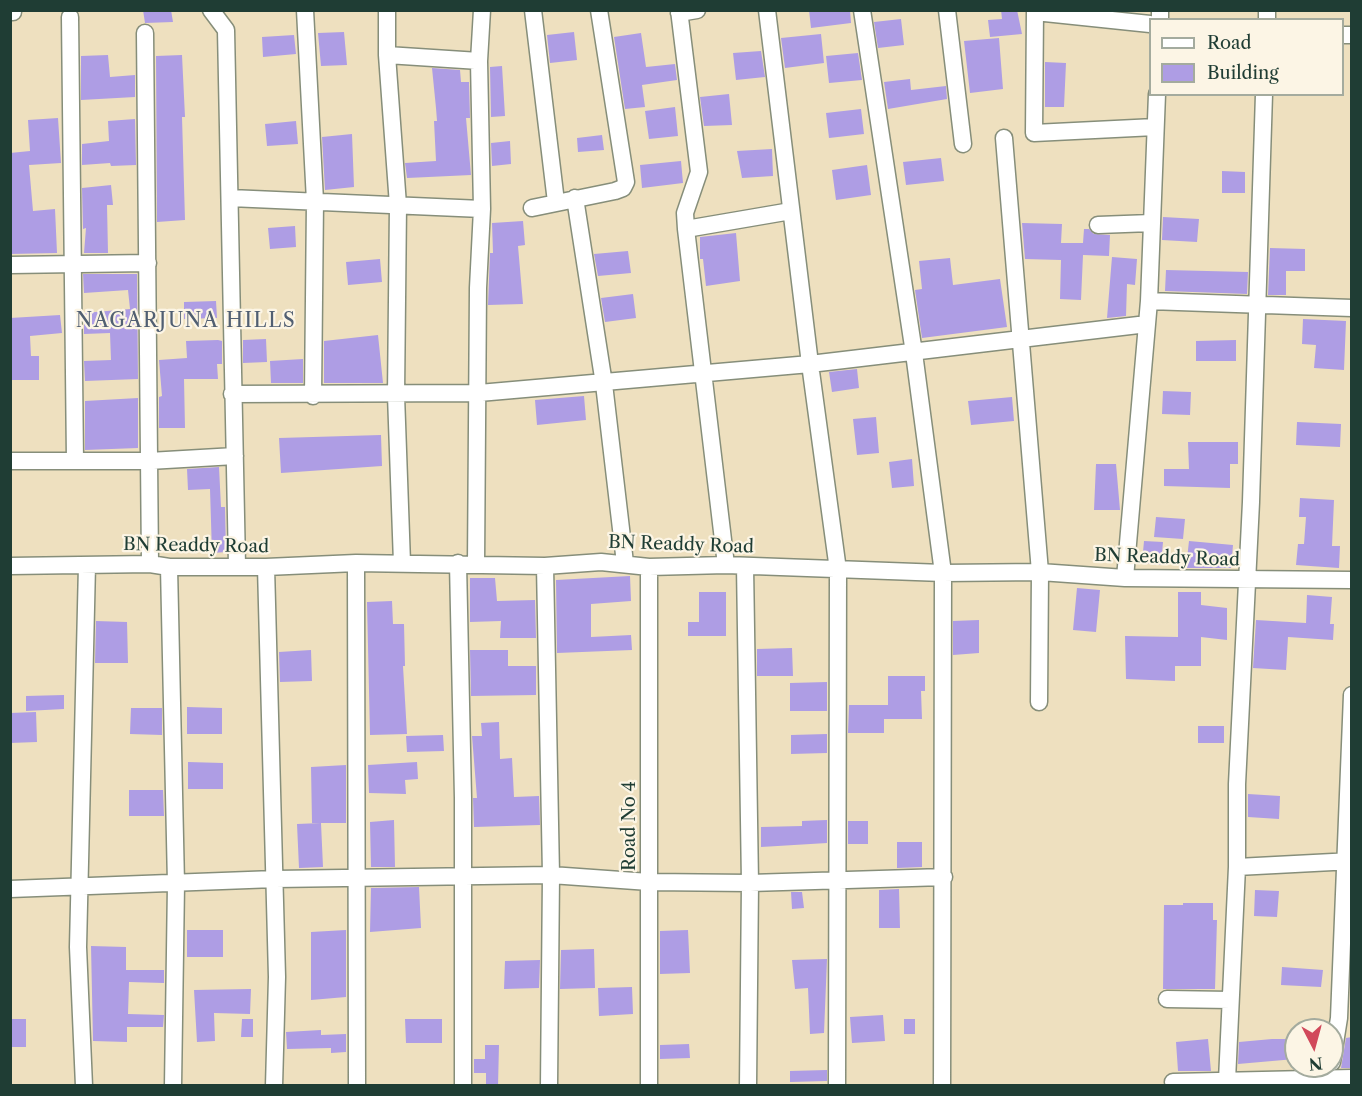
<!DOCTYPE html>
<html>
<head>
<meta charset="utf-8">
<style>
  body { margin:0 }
  #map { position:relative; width:1362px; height:1096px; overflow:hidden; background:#eee0bf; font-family:"Libre Caslon Text",serif }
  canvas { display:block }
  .frame { position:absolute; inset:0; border:12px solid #1f3d34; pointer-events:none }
  .legend { position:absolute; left:1149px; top:18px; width:195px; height:78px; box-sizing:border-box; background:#fcf5e5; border:2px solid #a4ab9e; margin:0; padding:8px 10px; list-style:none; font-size:18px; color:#1f3d34 }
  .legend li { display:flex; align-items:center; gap:12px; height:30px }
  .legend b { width:30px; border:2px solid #a4ab9e }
  .north { position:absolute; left:1284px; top:1018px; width:60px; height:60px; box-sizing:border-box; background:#fcf5e5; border:2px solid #a4ab9e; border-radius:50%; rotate:174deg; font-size:16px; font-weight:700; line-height:24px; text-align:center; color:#1f3d34 }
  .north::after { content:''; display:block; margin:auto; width:21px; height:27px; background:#d1495b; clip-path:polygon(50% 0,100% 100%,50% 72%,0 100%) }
</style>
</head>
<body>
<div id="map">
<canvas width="1362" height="1096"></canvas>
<div class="frame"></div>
<ul class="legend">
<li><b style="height:8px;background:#fff"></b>Road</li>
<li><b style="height:16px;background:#ae9de4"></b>Building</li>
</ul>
<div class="north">N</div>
</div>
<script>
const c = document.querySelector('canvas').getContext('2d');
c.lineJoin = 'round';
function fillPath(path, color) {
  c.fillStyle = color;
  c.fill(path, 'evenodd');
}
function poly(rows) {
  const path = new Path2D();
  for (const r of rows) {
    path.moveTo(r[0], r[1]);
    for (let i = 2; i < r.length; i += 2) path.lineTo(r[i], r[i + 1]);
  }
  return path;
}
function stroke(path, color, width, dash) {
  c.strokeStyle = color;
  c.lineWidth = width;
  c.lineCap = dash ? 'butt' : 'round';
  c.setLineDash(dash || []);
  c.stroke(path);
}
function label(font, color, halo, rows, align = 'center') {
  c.font = font + ' "Libre Caslon Text",serif';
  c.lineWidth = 4.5;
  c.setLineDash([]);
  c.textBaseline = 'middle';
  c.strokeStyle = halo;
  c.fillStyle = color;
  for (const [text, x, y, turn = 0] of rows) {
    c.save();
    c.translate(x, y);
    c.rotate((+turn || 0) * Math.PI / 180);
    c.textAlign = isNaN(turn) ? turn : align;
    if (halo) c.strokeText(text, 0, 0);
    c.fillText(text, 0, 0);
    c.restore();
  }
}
fillPath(poly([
  [143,10,171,10,173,22,145,23],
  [809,10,850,10,851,23,811,28],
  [1001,10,1017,10,1022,34,990,37,988,20,1002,19],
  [901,19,904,45,878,48,874,22],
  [344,32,347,65,321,66,318,33],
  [574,32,577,60,550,63,547,35],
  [641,33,646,67,675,64,677,80,642,85,645,107,625,109,614,37],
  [821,34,824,63,785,68,781,38],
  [294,35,296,54,263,57,262,37],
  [999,38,1003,89,970,93,964,41],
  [761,51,765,77,736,80,733,53],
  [858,53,862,80,829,83,826,56],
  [108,55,110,77,135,75,135,97,81,100,81,56],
  [182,55,185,117,182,117,185,220,157,222,156,56],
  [1045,62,1066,63,1064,107,1045,107],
  [502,66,505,116,491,117,490,67],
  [432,68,460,70,461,82,469,82,470,118,466,118,471,175,407,178,405,163,436,161,434,121,437,121,436,108],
  [910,79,911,90,946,86,947,99,888,109,884,82],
  [729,94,732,125,704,126,700,97],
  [675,107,678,136,649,139,645,111],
  [861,109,864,134,829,138,826,113],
  [58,118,61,163,29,165,33,211,55,209,57,253,10,254,10,153,30,151,28,120],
  [135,119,136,165,111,166,110,163,82,165,82,144,109,141,108,121],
  [296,121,298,144,267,146,265,124],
  [352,134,354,187,325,190,322,137],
  [602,135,604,150,578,152,577,138],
  [510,141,511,164,492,166,491,143],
  [772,149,773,176,742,178,737,151],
  [941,158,944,181,906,185,903,162],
  [681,161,683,183,642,188,640,165],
  [867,165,871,195,836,200,832,170],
  [1222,171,1245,172,1245,193,1222,193],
  [111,185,113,205,107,205,108,253,84,253,86,228,83,229,82,188],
  [1163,217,1199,219,1197,242,1162,240],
  [523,221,525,245,518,246,523,304,488,305,490,253,493,253,492,223],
  [1022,223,1062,224,1061,243,1083,243,1084,229,1089,229,1094,234,1110,235,1109,256,1083,255,1081,300,1060,299,1061,260,1025,259],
  [295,226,296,247,270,249,268,228],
  [736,233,740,281,706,286,703,259,700,259,700,237],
  [1270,248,1305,249,1305,271,1286,271,1286,295,1268,295],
  [628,251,631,273,598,276,594,254],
  [1112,257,1137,259,1135,285,1127,284,1126,316,1107,318],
  [950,258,953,285,1000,279,1007,327,922,338,915,290,922,289,919,261],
  [380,259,382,282,348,285,346,262],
  [1166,270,1248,272,1247,294,1165,291],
  [83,274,137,274,138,379,85,381,84,361,111,360,110,333,84,334,84,313,130,309,128,290,84,293],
  [633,294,636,318,605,322,601,298],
  [216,301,217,318,184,319,184,302],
  [60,315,62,333,30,336,31,356,39,356,39,380,10,380,10,318],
  [1303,319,1346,321,1344,370,1314,368,1316,345,1302,344],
  [378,335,383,383,324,383,324,341],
  [266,339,267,362,243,363,243,340],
  [218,340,222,341,222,364,217,364,218,379,184,379,185,428,159,428,159,397,162,396,159,360,187,358,186,341],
  [1236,340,1236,361,1196,361,1196,341],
  [303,359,303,383,271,383,270,361],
  [857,369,859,388,832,392,829,372],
  [1163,391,1191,392,1190,415,1162,414],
  [584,396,586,420,537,425,535,400],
  [1012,397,1014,421,971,425,968,401],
  [138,398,138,448,85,450,85,401],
  [876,417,879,453,857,455,853,419],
  [1297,422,1341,424,1340,447,1296,445],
  [381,435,382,466,281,473,279,438],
  [1188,442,1238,442,1238,464,1230,464,1230,488,1164,486,1164,469,1189,469],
  [912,459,914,486,892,488,889,462],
  [1096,464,1116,464,1120,510,1094,510],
  [219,467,221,507,225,507,226,552,212,553,210,489,188,490,187,469],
  [1300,498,1334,500,1332,546,1340,546,1339,568,1296,565,1298,544,1304,544,1306,517,1299,517],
  [1156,517,1185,519,1183,539,1154,537],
  [1144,541,1163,542,1161,565,1142,563],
  [1189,541,1233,545,1231,568,1186,568],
  [630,576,631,601,591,604,591,637,631,635,632,650,557,653,556,580],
  [470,578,495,578,497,601,535,600,536,638,500,638,501,621,470,622],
  [1077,588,1100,590,1096,632,1073,630],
  [699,592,726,592,726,636,688,636,688,622,699,622],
  [1178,592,1201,592,1201,605,1227,608,1227,640,1201,637,1201,666,1175,666,1175,681,1126,679,1125,636,1178,637],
  [1307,595,1332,597,1330,624,1334,624,1333,640,1288,637,1286,670,1253,668,1256,620,1306,623],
  [392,601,393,624,404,624,405,666,403,666,407,734,370,735,367,602],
  [979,620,979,653,953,655,953,621],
  [96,621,127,622,128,663,95,663],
  [792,648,793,676,757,676,757,649],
  [311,650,312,681,280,682,279,652],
  [470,650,508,650,508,666,536,666,536,695,471,696],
  [888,676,925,676,925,691,921,691,922,719,884,719,884,733,848,733,849,705,888,705],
  [827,682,827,711,790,711,790,683],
  [64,695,64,709,26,711,26,696],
  [187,707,222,708,222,734,187,734],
  [131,708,162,708,162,735,130,734],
  [36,712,37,742,10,743,10,713],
  [499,722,500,759,512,758,514,797,539,796,540,825,474,827,473,798,477,798,472,736,482,736,481,723],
  [1198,726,1224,726,1224,743,1198,743],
  [827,734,827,753,791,754,791,735],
  [443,735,444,751,407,752,406,736],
  [188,762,223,763,223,789,188,789],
  [417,762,418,779,405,780,406,794,369,793,368,765],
  [346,765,346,823,312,823,311,767],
  [129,790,163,790,164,816,129,816],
  [1248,794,1280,796,1279,819,1248,817],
  [394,820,395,867,371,867,370,822],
  [827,820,827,843,761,847,761,827,802,826,802,821],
  [848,821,868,821,868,844,848,844],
  [321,823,323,867,299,868,297,824],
  [897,842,922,842,922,867,897,868],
  [419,887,421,928,370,932,371,888],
  [899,889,900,928,879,928,879,890],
  [1255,890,1279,891,1277,917,1254,916],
  [791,892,802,892,804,908,792,909],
  [1183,903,1213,903,1213,920,1217,920,1215,989,1163,989,1164,905,1183,905],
  [187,930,223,930,223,957,187,957],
  [346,930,346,997,311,1000,311,932],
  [688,930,690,973,660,974,660,931],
  [91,946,126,947,126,970,164,970,164,983,129,982,128,1014,164,1015,163,1027,127,1027,127,1042,93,1041],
  [594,949,595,988,560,989,561,950],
  [827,959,824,1033,810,1034,808,988,795,989,792,960],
  [540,960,539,988,504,989,505,961],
  [1282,967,1323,970,1321,987,1281,985],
  [632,987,633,1014,599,1016,598,988],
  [251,989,250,1014,214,1013,215,1041,197,1042,194,990],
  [883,1015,885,1041,852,1043,850,1017],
  [10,1019,26,1019,26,1047,10,1047],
  [242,1019,253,1019,253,1037,241,1037],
  [405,1019,442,1019,442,1043,406,1043],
  [904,1019,915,1019,915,1034,904,1034],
  [321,1030,321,1035,346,1034,346,1052,331,1053,331,1048,287,1049,286,1032],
  [1352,1037,1352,1068,1341,1068,1346,1038],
  [1208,1039,1211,1071,1178,1071,1176,1042],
  [1272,1039,1294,1039,1295,1059,1238,1064,1239,1042],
  [689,1044,690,1058,660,1059,660,1045],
  [485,1045,499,1045,498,1086,486,1086,486,1073,474,1073,474,1059,485,1059],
  [827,1070,827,1081,790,1082,790,1071]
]), '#ae9de4');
const minor = poly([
  [211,10,226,30,237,565],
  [305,10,315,201,313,396],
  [387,10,387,55,398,205,396,395,402,563],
  [533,10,556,202],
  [679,10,699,172,685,213,686,229,726,565],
  [862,10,914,353,943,573,942,1086],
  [947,10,963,144],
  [1035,10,1034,133,1155,127],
  [10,12,13,12],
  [1035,12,1150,24],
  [679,13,697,10],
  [70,17,75,461],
  [1160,20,1160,10],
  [1267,20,1267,10],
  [145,33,150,564],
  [1342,35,1352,35],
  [387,55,479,61,482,209,478,288,476,565],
  [479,61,482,10],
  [1004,138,1040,572,1039,702],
  [230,198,482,209],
  [575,198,604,384,625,563],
  [532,208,615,191,623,188,626,182,599,10],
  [1098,225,1151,223],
  [686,229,791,211],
  [10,265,148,263],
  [1149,301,1352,308],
  [232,394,479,393,810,364,767,10],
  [10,461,149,461,235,456],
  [356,563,357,1086],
  [458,563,463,798,463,1086],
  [10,566,150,564,169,567,266,567,356,563,545,566,601,562,649,567,726,565,943,573,1040,572,1125,578,1352,580],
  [545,566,551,875,549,1086],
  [745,566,750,883,748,1086],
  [169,567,176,884,173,1086],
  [266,567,277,977,274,1086],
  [1125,578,1149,301,1157,94],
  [1237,867,1237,784,1251,502,1264,94],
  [10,889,275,879,551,875,649,882,750,883,944,877],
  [1167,999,1230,1000],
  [1332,1062,1339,1018,1352,695],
  [1227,1080,1237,867,1352,861],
  [1173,1082,1352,1078],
  [84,1086,78,947,87,565],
  [649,1086,649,567],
  [837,1086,838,570,810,364,1147,324]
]);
stroke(minor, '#868e7a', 19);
stroke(minor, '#fff', 16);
label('18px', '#1f3d34', '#fcf5e5', [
  ["BN Readdy Road",681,545,2],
  ["BN Readdy Road",196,546,1],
  ["BN Readdy Road",1167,558,2],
  ["Road No 4",630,826,-90]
]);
c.letterSpacing = '1.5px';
label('20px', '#515f72', '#fcf5e5', [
  ["NAGARJUNA HILLS",186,321]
]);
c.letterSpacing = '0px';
</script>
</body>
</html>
